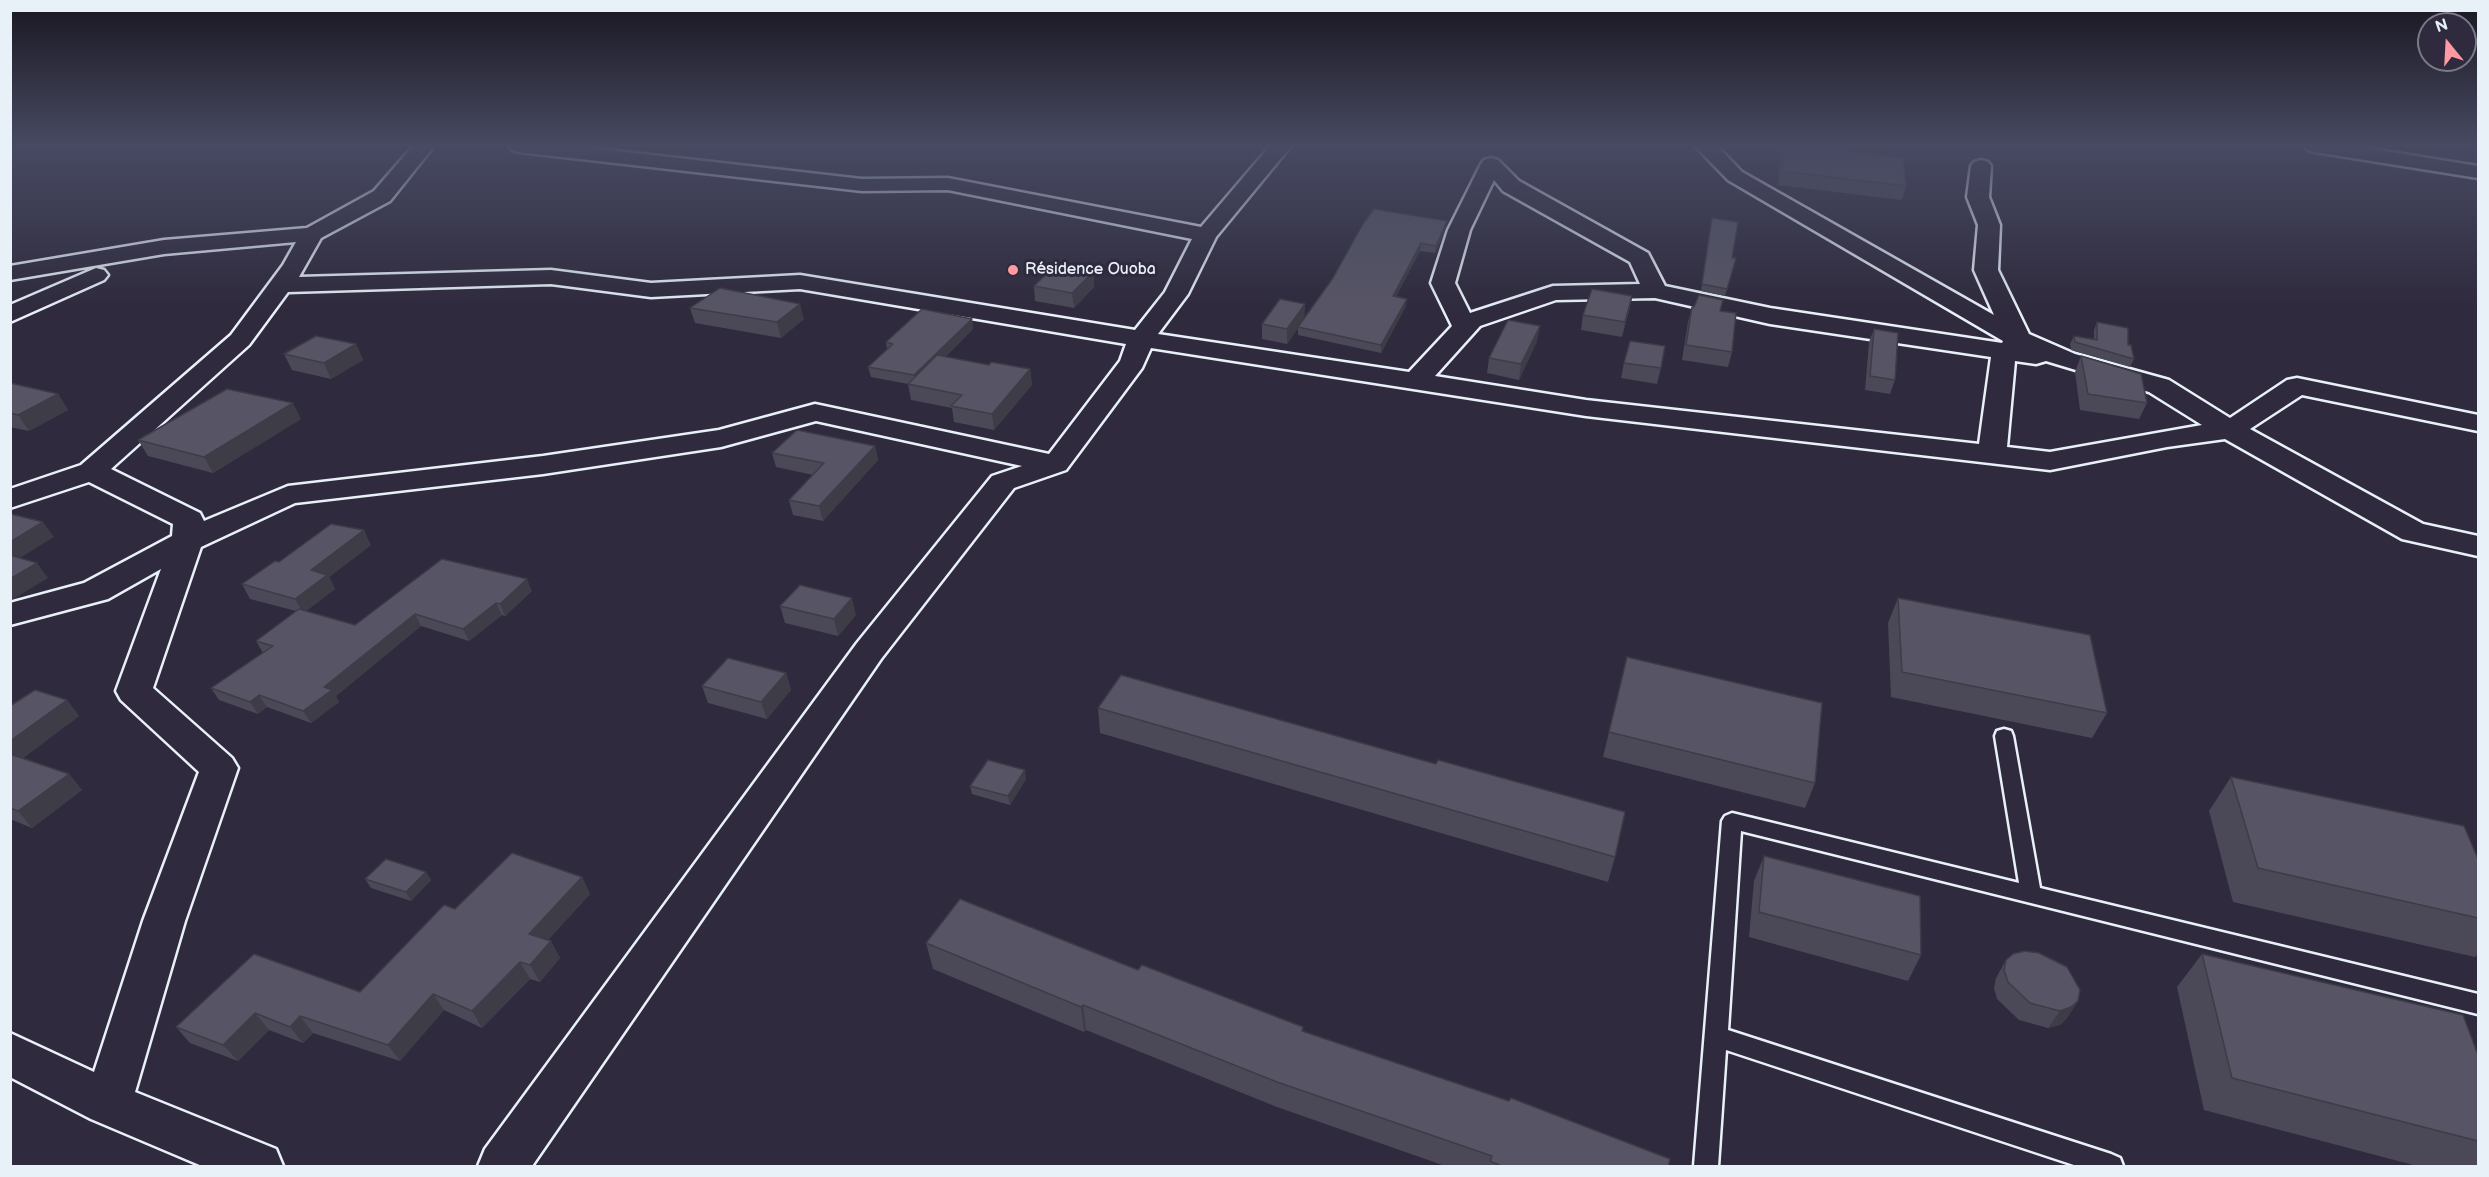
<!DOCTYPE html>
<html>
<head>
<meta charset="utf-8">
<style>
  body { margin:0 }
  #map { position:relative; width:2489px; height:1177px; overflow:hidden; background:#2f2a3d; font-family:"Balsamiq Sans",sans-serif }
  canvas { display:block }
  .frame { position:absolute; inset:0; border:12px solid #e8f1f8; pointer-events:none }
  .north { position:absolute; left:2417px; top:12px; width:60px; height:60px; box-sizing:border-box; background:#2f2a3d; border:2px solid #797a88; border-radius:50%; rotate:342deg; font-size:16px; font-weight:700; line-height:24px; text-align:center; color:#e8f1f8 }
  .north::after { content:''; display:block; margin:auto; width:21px; height:27px; background:#ff9aa2; clip-path:polygon(50% 0,100% 100%,50% 72%,0 100%) }
</style>
</head>
<body>
<div id="map">
<canvas width="2489" height="1177"></canvas>
<div class="frame"></div>
<div class="north">N</div>
</div>
<script>
const c = document.querySelector('canvas').getContext('2d');
c.lineJoin = 'round';
function poly(rows) {
  const path = new Path2D();
  for (const r of rows) {
    path.moveTo(r[0], r[1]);
    for (let i = 2; i < r.length; i += 2) path.lineTo(r[i], r[i + 1]);
  }
  return path;
}
function stroke(path, color, width, dash) {
  c.strokeStyle = color;
  c.lineWidth = width;
  c.lineCap = dash ? 'butt' : 'round';
  c.setLineDash(dash || []);
  c.stroke(path);
}
function fillPath(path, color) {
  c.fillStyle = color;
  c.fill(path, 'evenodd');
}
function label(font, color, halo, rows, align = 'center') {
  c.font = font + ' "Balsamiq Sans",sans-serif';
  c.lineWidth = 6;
  c.setLineDash([]);
  c.textBaseline = 'middle';
  c.strokeStyle = halo;
  c.fillStyle = color;
  for (const [text, x, y, turn = 0] of rows) {
    c.save();
    c.translate(x, y);
    c.rotate((+turn || 0) * Math.PI / 180);
    c.textAlign = isNaN(turn) ? turn : align;
    if (halo) c.strokeText(text, 0, 0);
    c.fillText(text, 0, 0);
    c.restore();
  }
}
const lane = poly([
  [2004,729,2011,731,2013,736,2040,888,2478,994,2478,1014,1741,831,1728,1030,2111,1154,2120,1158,2123,1166,2077,1166,1726,1050,1718,1166,1694,1166,1722,821,1725,816,1732,813,2019,883,1995,736,1997,731,2004,729]
]);
const street = poly([
  [413,146,434,146,390,201,321,238,299,277,551,270,651,283,800,275,1135,330,1165,292,1192,239,948,190,862,191,519,152,512,150,509,146,573,146,862,179,948,178,1201,227,1270,146,1291,146,1216,237,1188,294,1158,334,1409,372,1452,326,1431,283,1448,230,1481,164,1484,160,1491,158,1498,160,1519,181,1648,253,1665,286,1770,308,2002,343,2003,341,1728,180,1695,146,1717,146,1742,172,1994,315,1974,270,1978,225,1967,197,1971,166,1974,162,1981,160,1988,162,1991,166,1989,197,2000,225,1998,270,2029,334,2075,354,2169,380,2230,418,2287,380,2297,378,2478,415,2478,431,2302,395,2250,429,2423,524,2478,536,2478,556,2402,539,2225,439,2167,447,2050,470,1586,416,1151,348,1142,368,1066,470,1014,488,881,659,532,1166,478,1166,485,1149,857,643,992,476,1022,466,816,421,721,447,543,474,295,503,201,547,153,688,232,758,238,768,185,921,135,1092,276,1149,283,1166,202,1166,91,1119,10,1077,10,1033,94,1072,143,921,199,772,121,700,116,691,161,569,108,599,10,625,10,603,84,583,172,536,173,524,89,482,10,508,10,489,81,465,231,335,283,265,296,242,164,254,10,280,10,266,164,240,307,228,374,191,413,146],
  [1494,180,1503,191,1630,262,1640,284,1553,286,1470,313,1455,283,1470,230,1494,180],
  [551,284,651,297,800,289,1126,344,1120,361,1049,454,815,404,719,430,543,456,288,486,204,521,200,513,111,469,249,345,288,292,551,284],
  [1655,298,1770,324,1991,357,1979,444,1586,400,1435,376,1480,326,1556,300,1655,298],
  [2015,361,2036,364,2046,361,2149,392,2202,425,2050,452,2007,447,2015,361],
  [2305,146,2353,146,2478,166,2478,178,2315,152,2308,150,2305,146],
  [96,268,104,270,108,275,104,280,10,322,10,305,96,268]
]);
stroke(lane, '#e8f1f8', 5);
stroke(street, '#e8f1f8', 5);
fillPath(lane, '#2f2a3d');
fillPath(street, '#2f2a3d');
fillPath(poly([
  [1784,146,1906,186,1902,200,1778,185,1780,158],
  [1712,218,1732,258,1736,258,1725,296,1701,291],
  [1447,221,1446,228,1435,253,1420,251,1396,296,1406,306,1381,353,1298,335,1298,328,1287,344,1262,339,1262,324,1305,304,1304,318],
  [1093,272,1094,287,1074,308,1035,301,1034,286],
  [1632,296,1629,311,1622,337,1581,330,1583,315],
  [1692,307,1720,311,1732,352,1728,367,1682,360,1688,322],
  [690,308,804,319,781,338,695,323],
  [972,319,973,329,945,357,989,365,1030,369,1032,385,994,430,954,422,952,408,911,400,908,384,871,377,868,367,887,349,886,342],
  [2097,322,2128,345,2134,359,2130,367,2071,350,2070,344,2074,336,2094,339,2094,330],
  [1874,329,1895,380,1890,394,1865,390,1869,342],
  [1537,341,1519,380,1487,373,1489,358],
  [356,344,363,360,331,379,292,370,284,354],
  [2081,356,2147,403,2139,419,2080,410,2075,372],
  [1624,363,1661,368,1657,384,1621,378],
  [10,383,58,394,68,410,29,431,10,427],
  [301,419,213,473,148,456,138,440],
  [875,446,878,460,823,521,793,515,789,500,813,475,776,467,772,453],
  [371,545,329,577,335,589,306,611,355,625,532,591,505,616,502,615,469,641,421,626,336,696,339,702,311,723,267,707,258,714,219,700,211,688,263,653,256,641,296,611,250,599,242,584,279,562],
  [1898,598,2107,713,2092,738,1891,697,1888,623],
  [780,606,856,615,838,636,785,623],
  [1627,657,1815,783,1805,808,1603,757],
  [786,673,791,690,767,719,708,703,702,686],
  [67,700,79,716,23,758,69,774,82,790,32,828,10,819,10,706],
  [1098,708,1615,857,1608,882,1100,733],
  [2231,777,2478,859,2478,954,2475,957,2233,902,2209,811],
  [1026,779,1010,805,972,794,970,786],
  [1764,856,1921,955,1908,981,1749,937,1754,881],
  [426,872,431,880,411,901,371,888,365,879],
  [582,877,590,894,548,940,551,941,560,958,540,982,530,979,482,1028,444,1010,400,1061,313,1033,303,1043,269,1030,238,1061,190,1043,176,1027,360,992,455,909],
  [926,943,1138,970,1303,1027,1303,1031,1668,1167,1448,1167,1277,1107,1086,1030,1084,1032,933,969],
  [2202,954,2478,1055,2478,1167,2421,1167,2204,1110,2177,987],
  [2006,960,2078,1001,2067,1018,2060,1025,2048,1028,2019,1020,1997,999,1994,988,1996,978]
]), '#4b4957');
fillPath(poly([
  [1447,221,1446,228,1435,253,1436,246],
  [1421,243,1420,251,1393,303,1393,296],
  [1093,272,1094,287,1074,308,1072,293],
  [1632,296,1629,311,1622,337,1625,322],
  [1407,299,1406,306,1381,353,1381,345],
  [800,304,804,319,781,338,777,322],
  [1305,304,1304,319,1287,344,1287,329],
  [972,319,973,329,916,386,914,375],
  [1540,326,1537,341,1519,380,1521,364],
  [356,344,363,360,331,379,324,363],
  [1030,369,1032,385,994,430,992,414],
  [58,394,68,410,29,431,18,415],
  [293,403,301,419,213,473,204,457],
  [875,446,878,460,823,521,819,506],
  [43,522,54,537,10,564,10,542],
  [364,530,371,545,329,577,335,589,303,613,295,599,311,570],
  [37,563,48,578,10,601,10,579],
  [527,579,532,591,505,616,500,604],
  [852,598,856,615,838,636,834,619],
  [496,603,502,615,469,641,463,629],
  [415,614,421,626,336,696,339,702,311,723,303,711,324,687],
  [786,673,791,690,767,719,761,702],
  [259,695,267,707,258,714,250,702],
  [67,700,79,716,12,766,10,764,10,741],
  [1025,770,1026,779,1010,805,1008,796],
  [69,774,82,790,32,828,18,811],
  [426,872,431,880,411,901,406,892],
  [582,877,590,894,538,951,529,934],
  [551,941,560,958,540,982,530,965],
  [520,962,530,979,482,1028,472,1011],
  [433,994,444,1010,400,1061,388,1045],
  [2078,1001,2067,1018,2060,1025,2048,1028,2060,1011],
  [1083,1005,1086,1030,1084,1032,1081,1007],
  [255,1013,269,1030,238,1061,223,1045],
  [300,1016,313,1033,303,1043,290,1027]
]), '#3d3c47');
const building = poly([
  [1784,146,1794,146,1903,158,1906,186,1782,171,1784,146],
  [1374,209,1447,221,1436,246,1421,243,1393,296,1407,299,1381,345,1298,327,1333,278,1363,224,1374,209],
  [1712,218,1738,222,1732,258,1736,258,1727,289,1702,284,1712,218],
  [1056,265,1093,272,1072,293,1034,286,1056,265],
  [720,288,800,304,777,322,690,308,720,288],
  [1592,289,1632,296,1625,322,1583,315,1592,289],
  [1699,295,1723,300,1720,311,1736,313,1732,352,1686,345,1692,307,1694,307,1699,295],
  [1280,299,1305,304,1287,329,1262,324,1280,299],
  [922,309,972,319,914,375,868,367,893,344,886,342,922,309],
  [1508,320,1540,326,1521,364,1489,358,1508,320],
  [2097,322,2128,328,2128,345,2131,345,2134,359,2075,342,2074,336,2097,340,2097,322],
  [1874,329,1898,333,1895,380,1870,376,1874,329],
  [316,336,356,344,324,363,284,354,316,336],
  [1630,341,1665,346,1661,368,1624,363,1630,341],
  [937,355,989,365,991,362,1030,369,992,414,951,406,962,395,908,384,937,355],
  [2081,356,2141,374,2147,403,2088,394,2081,356],
  [10,383,58,394,18,415,10,413,10,383],
  [227,389,293,403,204,457,138,440,227,389],
  [797,430,875,446,819,506,789,500,824,463,772,453,797,430],
  [11,514,43,522,10,542,11,514],
  [331,524,364,530,311,570,327,575,295,599,242,584,275,561,279,562,331,524],
  [10,555,37,563,10,579,10,555],
  [442,559,527,579,500,604,496,603,463,629,415,614,324,687,332,690,303,711,259,695,250,702,211,688,273,646,256,641,299,609,355,625,442,559],
  [800,585,852,598,834,619,780,606,800,585],
  [1898,598,2090,635,2107,713,1902,672,1898,598],
  [1627,657,1822,703,1815,783,1609,732,1627,657],
  [728,658,786,673,761,702,702,686,728,658],
  [1121,675,1436,764,1438,760,1625,812,1615,857,1098,708,1121,675],
  [35,690,67,700,10,741,10,706,35,690],
  [10,754,69,774,18,811,10,808,10,754],
  [988,760,1025,770,1008,796,970,786,988,760],
  [2231,777,2464,826,2478,859,2478,918,2258,868,2231,777],
  [512,853,582,877,529,934,551,941,530,965,520,962,472,1011,433,994,388,1045,300,1016,290,1027,255,1013,223,1045,176,1027,254,954,360,992,444,905,455,909,512,853],
  [1764,856,1920,896,1921,955,1759,912,1764,856],
  [386,859,426,872,406,892,365,879,386,859],
  [960,899,1138,970,1142,965,1303,1027,1302,1031,1509,1101,1511,1098,1670,1159,1668,1167,1504,1167,1490,1161,1492,1156,1277,1082,1083,1005,1081,1007,926,943,960,899],
  [2025,951,2039,953,2067,967,2080,990,2078,1001,2071,1007,2060,1011,2030,1003,2008,982,2004,970,2006,960,2013,954,2025,951],
  [2202,954,2463,1015,2478,1055,2478,1141,2232,1078,2202,954]
]);
fillPath(building, '#575565');
stroke(building, '#3d3c47', 1.5);
const sky = c.createLinearGradient(0, 0, 0, 311);
sky.addColorStop(0, '#1a1722');
sky.addColorStop(0.47, '#474a62');
sky.addColorStop(1, '#474a6200');
c.fillStyle = sky;
c.fillRect(0, 0, 2489, 311);
for (const [x, y, r, color] of [
  [1013,270,6,"#ff9aa2"]
]) {
  const dot = new Path2D();
  dot.arc(x, y, r, 0, 2 * Math.PI);
  c.fillStyle = color;
  c.fill(dot);
  stroke(dot, '#2f2a3d', 2);
}
label('16px', '#e8f1f8', '#2f2a3d', [
  ["Résidence Ouoba",1025,270]
], 'left');
</script>
</body>
</html>
